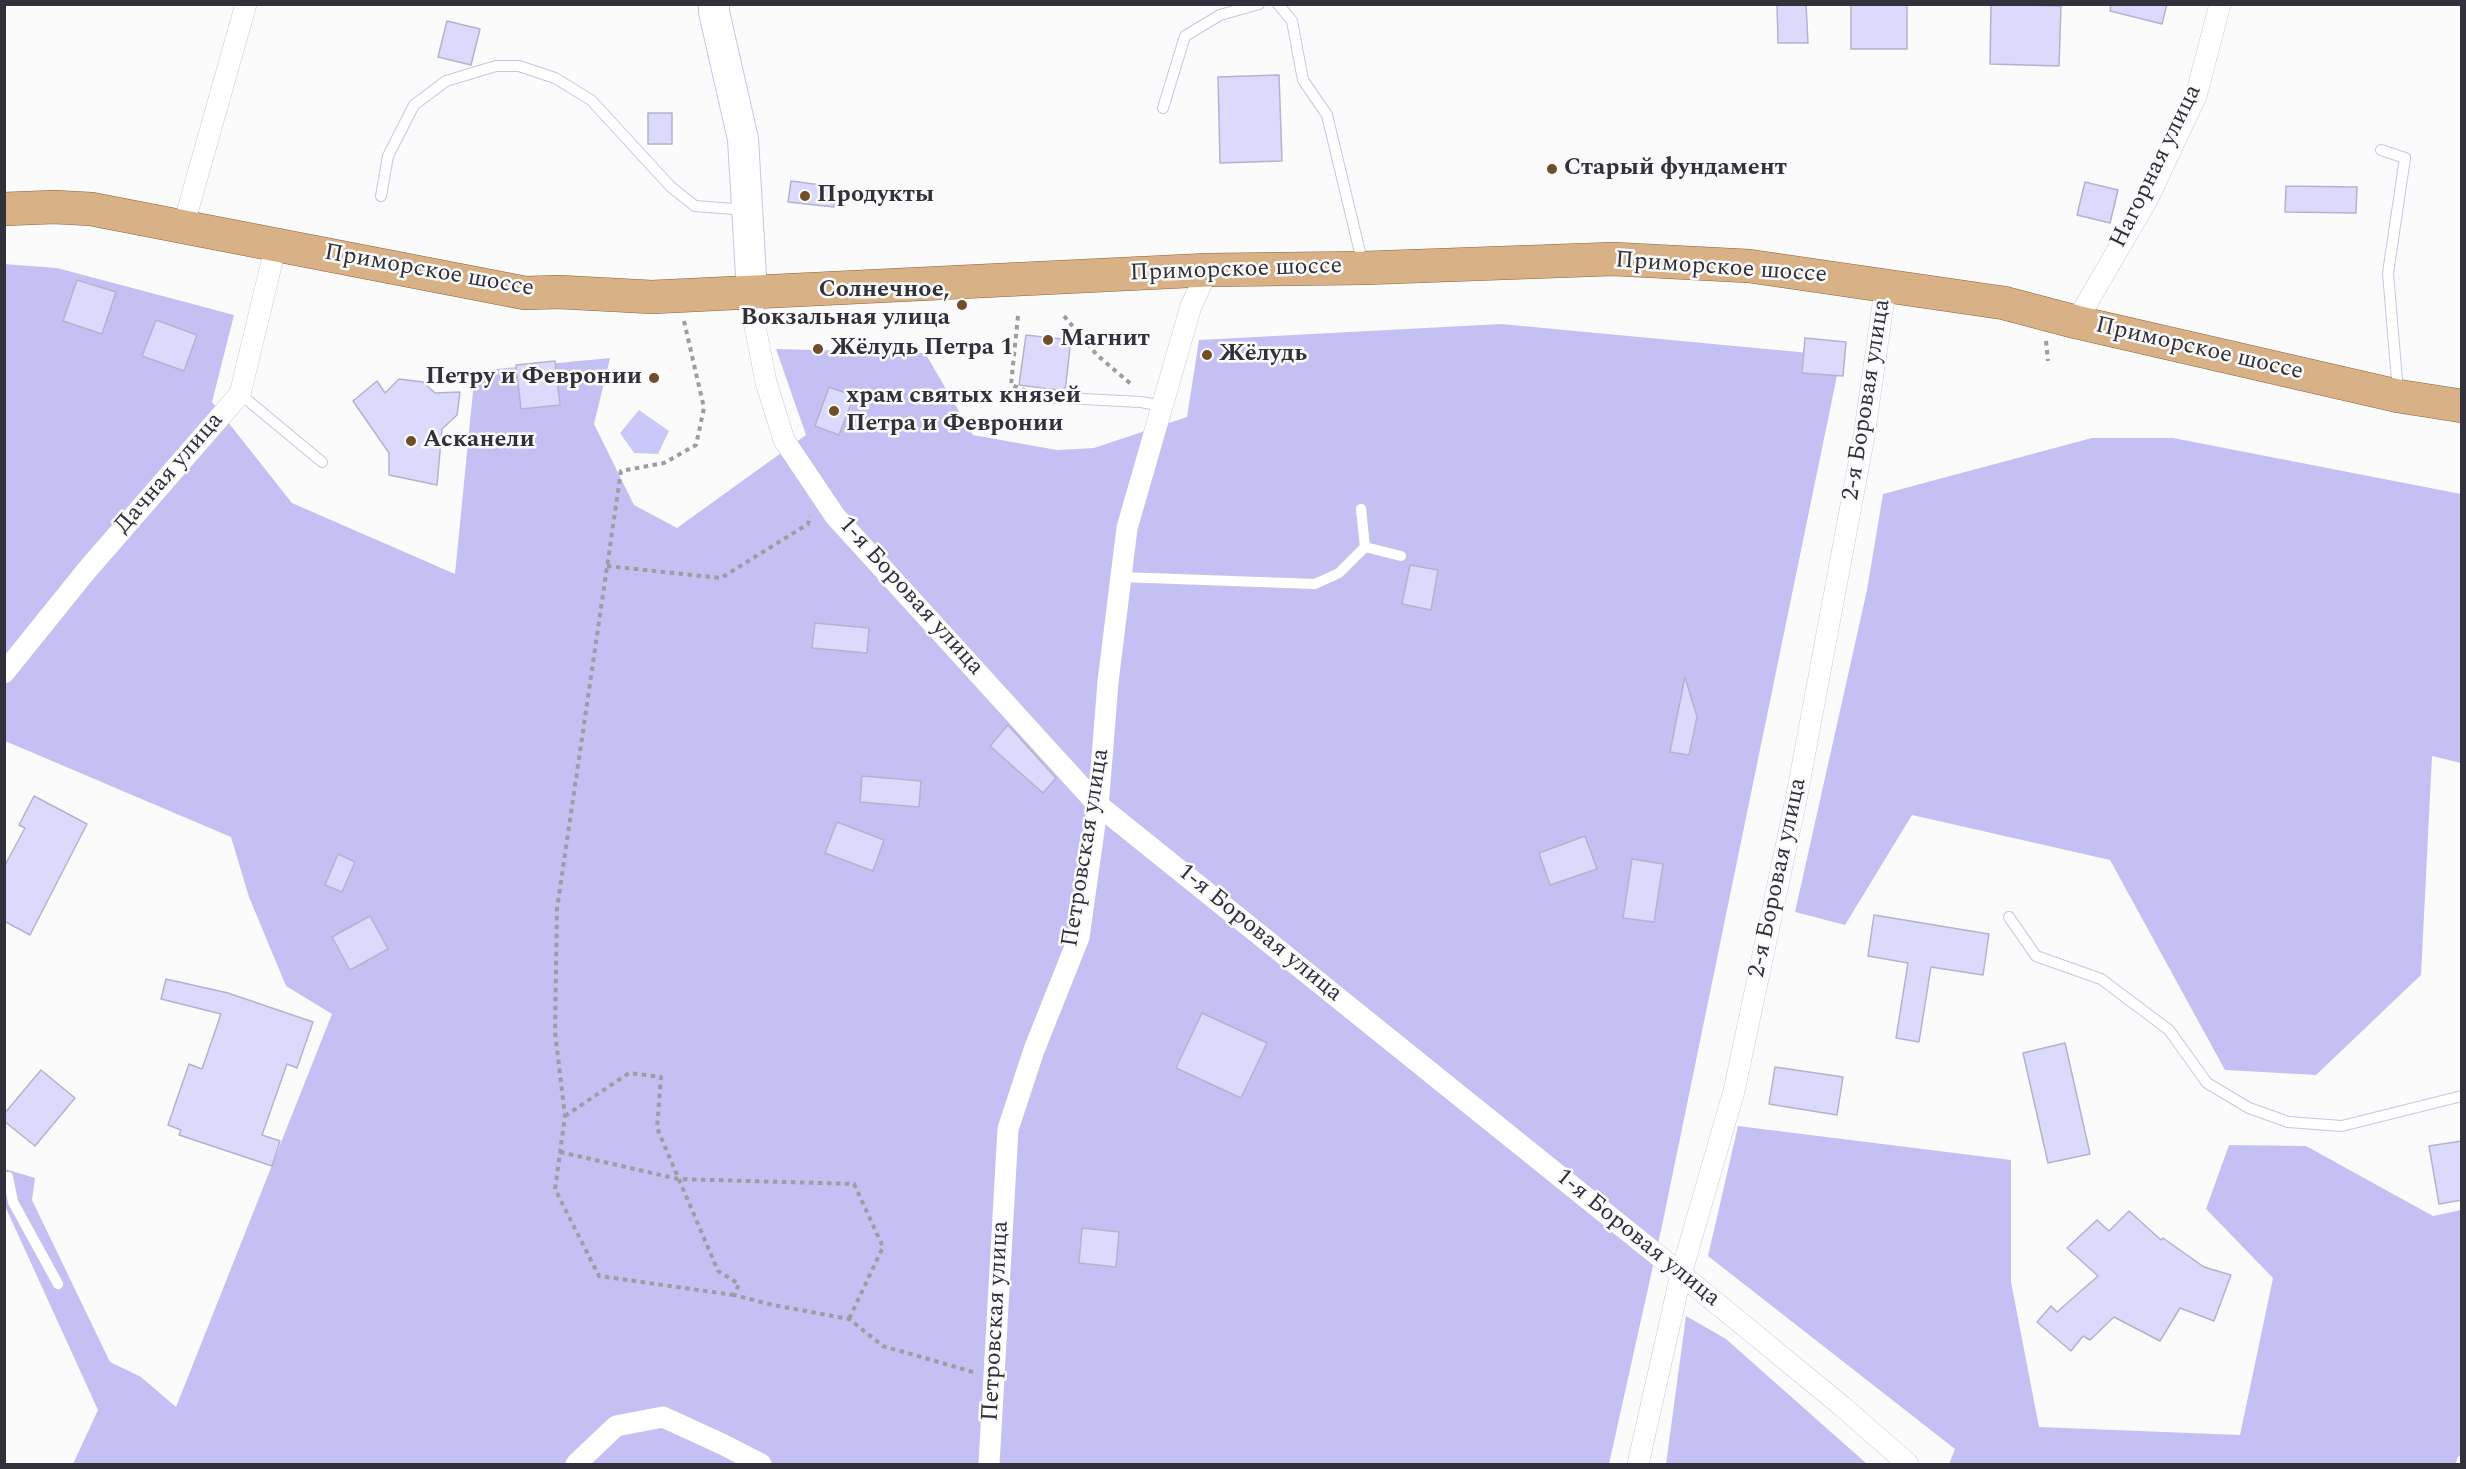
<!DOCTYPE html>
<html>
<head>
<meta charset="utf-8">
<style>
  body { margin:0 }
  #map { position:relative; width:2466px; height:1469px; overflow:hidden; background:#fbfbfb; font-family:Spectral,serif }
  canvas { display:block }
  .frame { position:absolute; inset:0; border:6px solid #31303b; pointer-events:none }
</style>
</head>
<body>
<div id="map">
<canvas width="2466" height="1469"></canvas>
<div class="frame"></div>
</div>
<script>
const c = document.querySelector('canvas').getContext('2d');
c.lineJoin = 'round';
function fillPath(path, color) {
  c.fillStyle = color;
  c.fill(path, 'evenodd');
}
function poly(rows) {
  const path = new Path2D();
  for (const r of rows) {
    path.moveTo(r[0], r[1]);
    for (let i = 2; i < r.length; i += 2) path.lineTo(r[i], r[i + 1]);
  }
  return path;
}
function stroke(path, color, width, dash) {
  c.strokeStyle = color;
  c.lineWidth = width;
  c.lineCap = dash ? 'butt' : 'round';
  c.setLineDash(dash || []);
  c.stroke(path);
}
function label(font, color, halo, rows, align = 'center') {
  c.font = font + ' Spectral,serif';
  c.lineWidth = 5;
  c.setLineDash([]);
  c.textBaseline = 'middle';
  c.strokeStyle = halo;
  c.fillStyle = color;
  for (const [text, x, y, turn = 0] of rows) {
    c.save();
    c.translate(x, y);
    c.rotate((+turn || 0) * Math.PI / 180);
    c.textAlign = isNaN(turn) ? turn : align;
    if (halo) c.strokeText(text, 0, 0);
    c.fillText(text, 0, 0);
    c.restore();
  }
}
fillPath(poly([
  [639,410,669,431,658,454,634,453,620,433]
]), '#cac7f9');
fillPath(poly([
  [4,264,57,268,234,315,212,402,292,503,455,574,475,371,610,358,594,424,634,505,677,528,806,435,776,349,925,353,973,435,1057,450,1094,448,1187,417,1199,340,1501,324,1841,356,1663,1221,1609,1464,73,1464,98,1410,5,1206,5,1169,35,1178,32,1200,110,1362,141,1377,176,1407,332,1014,286,986,249,897,231,837,5,741],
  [2092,438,2173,438,2461,494,2461,763,2432,756,2421,975,2316,1075,2225,1070,2110,860,1912,815,1845,925,1795,912,1867,590,1883,494],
  [1738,1126,2011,1160,2011,1282,2039,1427,2240,1435,2273,1278,2206,1209,2229,1145,2306,1146,2433,1216,2461,1210,2461,1464,1949,1464,1955,1449,1708,1256],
  [1686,1316,1726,1339,1867,1464,1666,1464]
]), '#c4c0f4');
const building = poly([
  [1777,4,1806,4,1808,43,1778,43,1777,4],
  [1851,4,1907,4,1907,49,1851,49,1851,4],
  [1991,4,2061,6,2059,66,1990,64,1991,4],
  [2111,4,2167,4,2162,24,2110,11,2111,4],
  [447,21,480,29,471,65,438,57,447,21],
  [1279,75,1282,161,1220,163,1218,77,1279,75],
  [648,113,672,113,672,144,648,144,648,113],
  [791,181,836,187,834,207,788,202,791,181],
  [2085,182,2118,190,2110,223,2077,215,2085,182],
  [2286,186,2357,187,2356,213,2285,212,2286,186],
  [77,280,116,292,102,334,63,321,77,280],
  [156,320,197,335,184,371,142,356,156,320],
  [1026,335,1071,340,1065,391,1019,385,1026,335],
  [1805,338,1846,342,1843,376,1802,373,1805,338],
  [555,361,560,405,521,409,516,365,555,361],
  [399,379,423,382,435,393,460,392,457,415,442,429,437,485,389,475,389,453,353,401,377,381,385,393,399,379],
  [829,387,854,396,839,435,815,426,829,387],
  [1410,565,1438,570,1431,610,1402,604,1410,565],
  [815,623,869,628,867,653,812,648,815,623],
  [1685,677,1697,717,1689,755,1670,752,1685,677],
  [1008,725,1056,778,1043,793,990,746,1008,725],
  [862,776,921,781,919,807,860,802,862,776],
  [34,796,87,824,30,935,4,921,4,867,25,828,19,825,34,796],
  [837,822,884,840,873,871,825,853,837,822],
  [1585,836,1597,869,1550,885,1539,853,1585,836],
  [338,854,355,862,342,892,325,885,338,854],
  [1632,859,1663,864,1654,922,1623,918,1632,859],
  [1874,915,1989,934,1983,975,1931,967,1919,1042,1896,1038,1908,963,1868,956,1874,915],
  [370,916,388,949,350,970,332,937,370,916],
  [166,979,228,993,313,1022,297,1068,287,1064,262,1135,280,1141,272,1166,179,1135,181,1130,168,1125,189,1064,202,1069,221,1014,161,999,166,979],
  [1202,1013,1267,1043,1241,1098,1176,1068,1202,1013],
  [2065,1043,2090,1154,2048,1163,2023,1053,2065,1043],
  [1775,1067,1843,1077,1837,1115,1769,1104,1775,1067],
  [41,1070,75,1098,35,1146,4,1121,4,1114,41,1070],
  [2462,1141,2462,1200,2439,1204,2429,1146,2462,1141],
  [2129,1211,2161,1240,2163,1238,2204,1267,2231,1275,2214,1321,2180,1308,2160,1341,2114,1317,2090,1340,2083,1336,2071,1351,2037,1322,2051,1306,2057,1312,2098,1276,2067,1248,2097,1220,2109,1231,2129,1211],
  [1082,1228,1119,1232,1116,1267,1079,1263,1082,1228]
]);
fillPath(building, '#dbd9fc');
stroke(building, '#b4b3ce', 1.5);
const lane = poly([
  [1278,4,1292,21,1303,80,1327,115,1363,265],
  [1163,108,1185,36,1220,15,1259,4],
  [2381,150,2405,158,2388,273,2398,392],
  [381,196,388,156,414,105,446,81,496,66,519,66,555,78,591,100,671,187,695,206,746,210],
  [240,394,322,462],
  [1045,397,1141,402,1162,406],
  [1365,547,1401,556],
  [1120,577,1315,584,1339,573,1365,547,1361,509],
  [2009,917,2036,956,2101,979,2169,1030,2207,1083,2249,1108,2288,1122,2342,1126,2462,1096],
  [4,1177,8,1177,13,1202,58,1284],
  [2461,1464,2462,1460]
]);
const street = poly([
  [183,227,246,4],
  [752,293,754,321,766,382,784,440,835,516,1097,804,1681,1274,1843,1407,1908,1464],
  [2076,322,2148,198,2196,96,2220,4],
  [4,673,87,570,240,394,276,245],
  [576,1464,616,1426,663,1417,722,1444,761,1464],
  [989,1464,1008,1129,1034,1050,1079,937,1099,795,1108,682,1127,528,1191,306,1208,270],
  [1638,1464,1681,1274,1734,1091,1796,800,1864,436,1886,284]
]);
const secondary = poly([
  [714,4,714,12,743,139,752,293]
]);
const primary = poly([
  [4,209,54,207,91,209,525,293,559,292,652,297,1208,270,1364,268,1613,259,1749,266,2004,303,2076,322,2398,396,2462,406]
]);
stroke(lane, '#c8c6e3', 12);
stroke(street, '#c8c6e3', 22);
stroke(secondary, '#c8c6e3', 32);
stroke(primary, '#8d6238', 34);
stroke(poly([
  [1018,316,1011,385,1030,392],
  [1064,316,1097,355,1132,385],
  [684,321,704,408,696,445,664,463,621,471,557,909,555,1032,565,1116,555,1189,599,1276,734,1295],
  [2046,341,2048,361],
  [607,566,721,578,808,524,810,516],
  [565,1116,629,1073,661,1077,657,1128,718,1271,739,1284,734,1295,773,1305,849,1319,883,1346,973,1372],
  [560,1152,678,1179,854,1184,883,1247,849,1319]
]), '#9c9ca1', 4, [4.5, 4.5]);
stroke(lane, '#fff', 10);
stroke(street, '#fff', 21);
stroke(secondary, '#fff', 30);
stroke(primary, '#d8b186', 33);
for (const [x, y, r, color] of [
  [1552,169,6,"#714d28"],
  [805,196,6,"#714d28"],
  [962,305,6,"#714d28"],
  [1048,340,6,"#714d28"],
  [818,349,6,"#714d28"],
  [1207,355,6,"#714d28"],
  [654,378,6,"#714d28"],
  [834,411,6,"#714d28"],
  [411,441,6,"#714d28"]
]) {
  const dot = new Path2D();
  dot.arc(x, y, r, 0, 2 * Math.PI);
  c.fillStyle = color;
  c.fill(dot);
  stroke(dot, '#fbfbfb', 2);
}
label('24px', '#31303b', '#fbfbfb', [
  ["Нагорная улица",2157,167,-64],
  ["Приморское шоссе",1721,269,4],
  ["Приморское шоссе",1236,271,-2],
  ["Приморское шоссе",429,272,10],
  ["Приморское шоссе",2199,350,13],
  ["2-я Боровая улица",1868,400,-81],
  ["Дачная улица",170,474,-49],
  ["1-я Боровая улица",910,597,48],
  ["Петровская улица",1087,848,-81],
  ["2-я Боровая улица",1779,878,-78],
  ["1-я Боровая улица",1259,934,39],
  ["1-я Боровая улица",1637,1239,39],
  ["Петровская улица",997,1321,-87]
]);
label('bold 24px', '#31303b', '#fbfbfb', [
  ["Старый фундамент",1564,169],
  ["Продукты",817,196],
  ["Солнечное,",950,291,"right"],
  ["Вокзальная улица",950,319,"right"],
  ["Магнит",1060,340],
  ["Жёлудь Петра 1",830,349],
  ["Жёлудь",1219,355],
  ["Петру и Февронии",642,378,"right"],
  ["храм святых князей",846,397],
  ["Петра и Февронии",846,425],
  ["Асканели",423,441]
], 'left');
</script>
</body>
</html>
